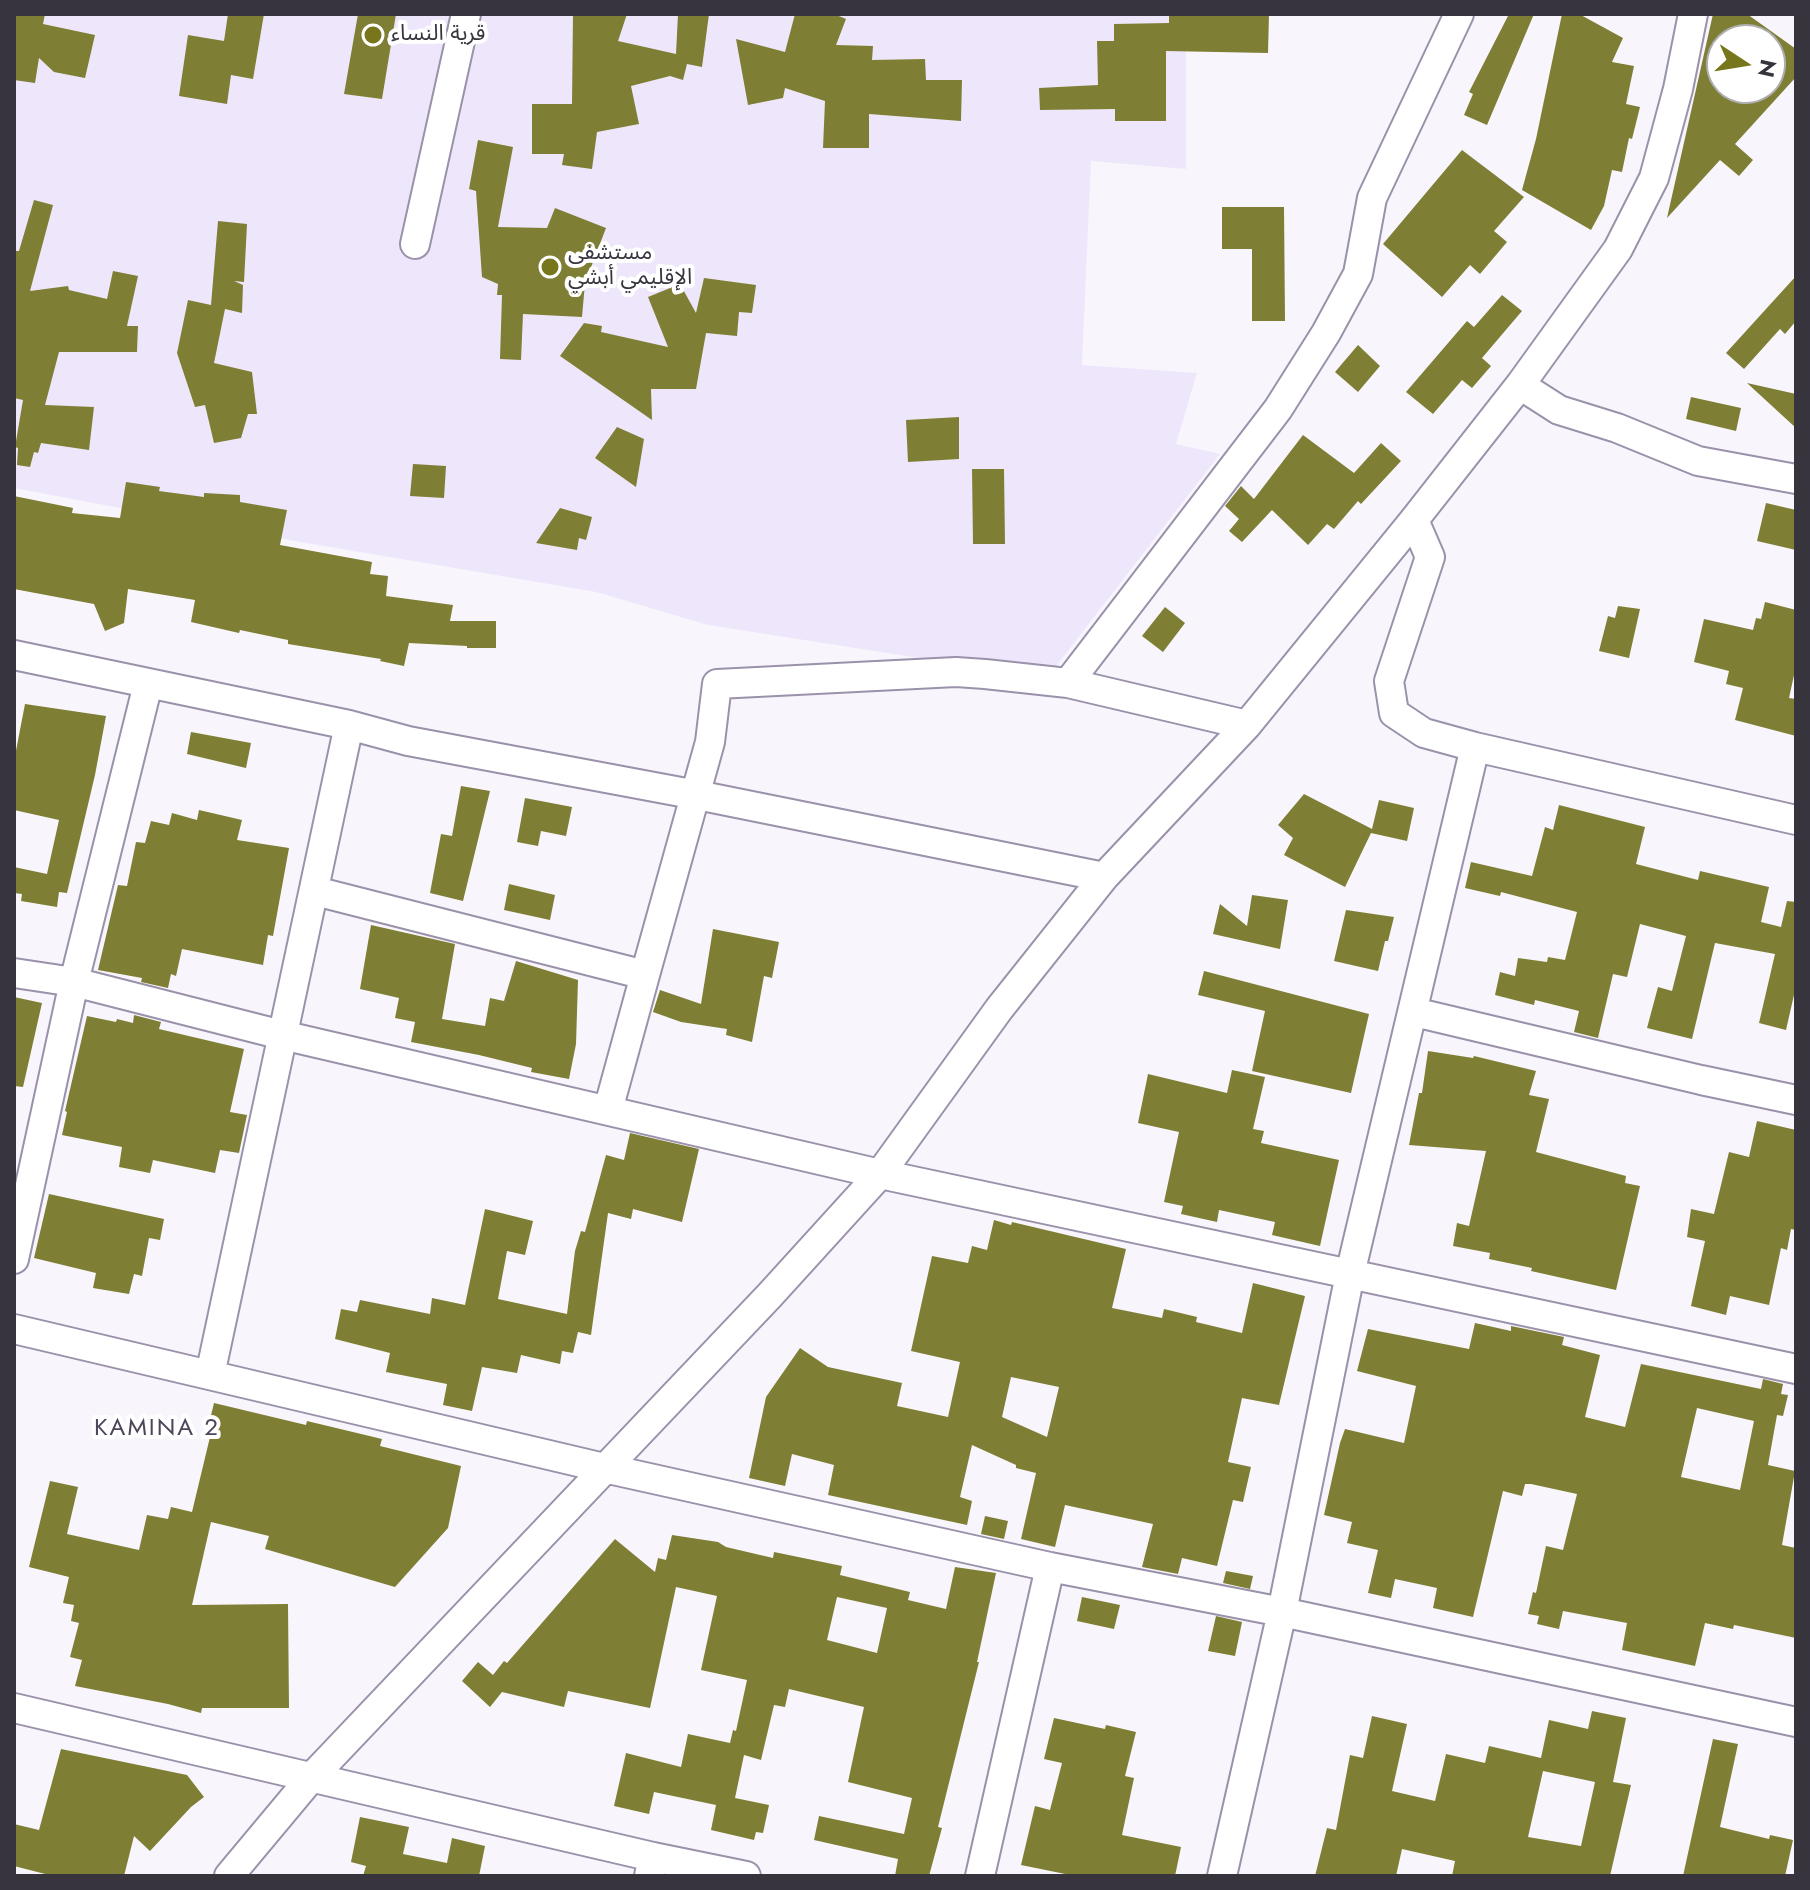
<!DOCTYPE html>
<html>
<head>
<meta charset="utf-8">
<style>
  body { margin:0 }
  #map { position:relative; width:1810px; height:1890px; overflow:hidden; background:#f8f6fc; font-family:Jost,sans-serif }
  canvas { display:block }
  .frame { position:absolute; inset:0; border:16px solid #37343e; pointer-events:none }
  .north { position:absolute; left:1706px; top:24px; width:80px; height:80px; box-sizing:border-box; background:#fff; border:2px solid #afaeb2; border-radius:50%; rotate:102deg; font-size:22px; font-weight:700; line-height:32px; text-align:center; color:#37343e }
  .north::after { content:''; display:block; margin:auto; width:28px; height:36px; background:#77761c; clip-path:polygon(50% 0,100% 100%,50% 72%,0 100%) }
</style>
</head>
<body>
<div id="map">
<canvas width="1810" height="1890"></canvas>
<div class="frame"></div>
<div class="north">N</div>
</div>
<script>
const c = document.querySelector('canvas').getContext('2d');
c.lineJoin = 'round';
function fillPath(path, color) {
  c.fillStyle = color;
  c.fill(path, 'evenodd');
}
function poly(rows) {
  const path = new Path2D();
  for (const r of rows) {
    path.moveTo(r[0], r[1]);
    for (let i = 2; i < r.length; i += 2) path.lineTo(r[i], r[i + 1]);
  }
  return path;
}
function stroke(path, color, width, dash) {
  c.strokeStyle = color;
  c.lineWidth = width;
  c.lineCap = dash ? 'butt' : 'round';
  c.setLineDash(dash || []);
  c.stroke(path);
}
function label(font, color, halo, rows, align = 'center') {
  c.font = font + ' Jost,"Noto Sans Arabic",sans-serif';
  c.lineWidth = 8;
  c.setLineDash([]);
  c.textBaseline = 'middle';
  c.strokeStyle = halo;
  c.fillStyle = color;
  for (const [text, x, y, turn = 0] of rows) {
    c.save();
    c.translate(x, y);
    c.rotate((+turn || 0) * Math.PI / 180);
    c.textAlign = isNaN(turn) ? turn : align;
    if (halo) c.strokeText(text, 0, 0);
    c.fillText(text, 0, 0);
    c.restore();
  }
}
fillPath(poly([
  [14,14,1186,14,1186,169,1091,161,1082,365,1197,373,1176,444,1220,454,1047,678,708,625,596,592,295,541,14,488]
]), '#eee7fb');
fillPath(poly([
  [14,14,45,14,43,24,95,35,85,78,54,72,39,58,35,83,14,80],
  [228,14,264,14,253,79,231,75,227,104,179,96,188,35,224,41],
  [358,14,396,14,382,99,344,94],
  [573,14,627,14,618,41,676,54,678,14,709,14,702,67,687,64,683,80,670,76,631,86,639,124,597,132,592,169,562,165,564,154,532,154,532,104,572,104],
  [795,14,834,14,846,19,836,45,873,46,872,60,925,59,926,80,962,80,961,121,869,114,869,148,823,148,825,101,785,88,783,98,748,105,736,39,785,52],
  [1169,14,1269,14,1268,53,1166,51,1166,121,1115,121,1115,109,1040,110,1039,88,1098,85,1097,41,1114,41,1114,24,1169,23],
  [1509,14,1534,14,1487,125,1464,115,1473,94,1469,92],
  [1562,14,1579,14,1623,38,1612,62,1634,66,1626,104,1640,107,1632,139,1629,138,1622,172,1612,170,1604,206,1591,230,1522,190,1536,139],
  [1713,14,1747,14,1796,49,1796,77,1735,144,1753,160,1739,176,1720,160,1667,218],
  [1722,40,1770,40,1770,88,1722,88],
  [478,140,513,147,498,227,547,228,555,208,606,228,585,283,582,317,523,314,521,360,500,359,502,295,497,295,498,284,482,277,476,191,469,189],
  [1462,150,1524,197,1494,231,1507,242,1480,274,1470,265,1442,297,1383,244],
  [34,200,53,205,30,291,68,286,69,290,107,299,113,271,138,276,127,326,138,326,137,352,59,352,45,405,94,407,89,450,41,443,38,453,34,452,30,467,17,465,18,448,15,447,23,400,14,398,14,251,19,251],
  [1222,207,1284,207,1285,321,1252,321,1252,249,1222,249],
  [218,221,247,224,244,282,234,281,243,285,242,313,225,309,214,363,252,372,257,414,248,414,241,438,214,443,205,405,195,407,177,353,188,300,211,305],
  [1796,276,1796,321,1785,334,1780,329,1744,369,1726,353],
  [704,278,756,285,752,313,739,312,737,336,706,333,696,389,651,389,652,420,560,356,584,323,602,326,601,332,668,347,648,297,680,284,696,313],
  [1502,295,1522,311,1482,358,1491,366,1472,388,1462,380,1433,414,1406,392,1467,321,1474,327],
  [1358,345,1380,366,1358,392,1335,372],
  [1747,383,1796,394,1796,428],
  [1691,397,1741,408,1736,431,1686,419],
  [959,417,959,459,908,462,906,420],
  [617,427,644,439,636,487,595,458],
  [1303,435,1354,473,1381,443,1401,461,1361,504,1358,501,1334,529,1327,524,1308,545,1272,510,1242,542,1229,531,1239,519,1225,506,1241,486,1254,499],
  [413,464,446,466,444,498,410,496],
  [972,469,1004,469,1005,544,973,544],
  [126,482,160,487,159,491,204,497,204,493,240,495,240,502,287,510,280,545,372,562,370,574,388,576,386,596,453,605,450,621,496,621,496,648,467,648,467,646,409,643,404,666,380,661,381,659,288,644,288,640,240,630,239,633,191,622,195,600,128,589,124,623,105,631,94,604,14,589,14,496,73,508,72,513,120,518],
  [1766,503,1796,510,1796,550,1757,541],
  [560,508,592,517,586,540,579,538,577,550,536,543],
  [1765,602,1796,610,1796,666,1789,698,1796,699,1796,736,1735,720,1743,688,1726,684,1729,671,1694,662,1704,619,1753,630,1756,618,1761,619],
  [1618,606,1640,609,1629,658,1599,651,1608,616,1615,618],
  [1165,607,1185,623,1163,652,1142,636],
  [25,704,106,716,95,775,67,893,59,892,57,907,21,901,22,894,14,893,14,867,47,874,59,820,14,810,14,761],
  [191,732,251,743,246,768,187,754],
  [461,786,490,791,463,901,430,893,441,834,452,836],
  [1304,794,1372,829,1379,800,1414,808,1407,841,1371,833,1345,887,1284,855,1293,838,1278,825],
  [525,798,572,807,566,836,541,831,538,846,517,842],
  [1559,805,1645,827,1636,864,1698,880,1700,871,1769,887,1761,922,1781,927,1787,901,1796,902,1796,986,1786,1030,1759,1023,1775,954,1715,943,1692,1039,1647,1028,1658,987,1672,991,1686,936,1640,924,1627,977,1613,974,1598,1038,1574,1032,1579,1011,1535,1000,1534,1005,1495,995,1500,972,1515,976,1518,958,1547,962,1548,957,1565,960,1577,912,1501,892,1500,896,1465,888,1471,862,1532,876,1545,827,1553,830],
  [199,810,242,820,237,840,289,848,273,936,268,935,263,965,182,949,176,976,171,974,168,988,141,982,142,978,98,970,118,885,127,886,136,842,145,843,151,821,169,825,172,813,197,820],
  [509,884,555,895,550,920,504,910],
  [1252,895,1288,900,1280,949,1213,934,1220,904,1247,926],
  [1346,910,1394,917,1388,941,1385,941,1378,971,1334,961],
  [371,925,455,944,442,1019,485,1026,490,998,504,1001,516,961,578,980,576,1044,569,1079,531,1072,532,1068,479,1055,411,1042,415,1022,395,1018,399,998,360,989],
  [713,929,779,942,772,978,764,976,752,1042,726,1035,727,1029,681,1022,653,1012,660,990,701,1004],
  [1204,971,1369,1014,1351,1093,1252,1071,1265,1011,1198,995],
  [14,997,42,1003,23,1087,14,1086],
  [134,1015,161,1022,159,1029,244,1049,230,1112,247,1115,239,1153,220,1150,215,1173,153,1160,150,1173,119,1167,122,1147,62,1135,67,1112,65,1111,87,1016,116,1022,117,1019,133,1023],
  [1428,1051,1473,1058,1474,1056,1536,1071,1529,1095,1549,1099,1536,1152,1626,1176,1625,1183,1640,1186,1616,1290,1531,1271,1532,1268,1489,1259,1490,1253,1453,1246,1457,1223,1469,1226,1486,1151,1409,1145,1419,1093,1422,1093],
  [1232,1070,1265,1077,1253,1129,1264,1131,1261,1143,1339,1160,1320,1246,1272,1235,1275,1222,1219,1210,1217,1222,1181,1214,1183,1206,1164,1202,1179,1132,1138,1123,1148,1074,1227,1093],
  [1757,1121,1796,1130,1796,1230,1791,1229,1787,1250,1781,1248,1769,1305,1730,1296,1726,1315,1691,1306,1705,1241,1687,1237,1691,1209,1714,1214,1729,1152,1749,1157],
  [630,1133,699,1149,682,1222,633,1209,631,1219,608,1213,591,1335,578,1332,573,1353,562,1351,560,1364,521,1355,517,1373,482,1367,472,1411,443,1405,447,1384,386,1372,390,1353,335,1339,341,1309,357,1312,360,1300,430,1314,432,1298,465,1305,485,1209,533,1221,525,1255,507,1251,498,1299,567,1314,575,1251,581,1231,585,1232,606,1155,624,1160],
  [49,1194,164,1219,160,1240,149,1238,142,1276,134,1274,129,1294,93,1288,96,1273,34,1258],
  [994,1220,1011,1225,1012,1222,1126,1249,1112,1308,1162,1318,1164,1309,1197,1317,1196,1322,1242,1333,1253,1283,1305,1296,1279,1405,1242,1398,1228,1462,1251,1467,1243,1502,1233,1500,1217,1566,1182,1558,1178,1574,1142,1567,1153,1524,1065,1505,1055,1547,1021,1539,1036,1473,1016,1468,1016,1465,972,1445,960,1497,972,1501,967,1525,828,1495,834,1465,792,1454,785,1486,749,1478,766,1397,800,1348,828,1367,902,1383,897,1406,948,1417,960,1362,911,1351,932,1256,968,1263,972,1246,987,1250],
  [1011,1377,1059,1387,1047,1437,1002,1417],
  [1475,1323,1511,1331,1511,1326,1564,1337,1562,1345,1600,1355,1585,1417,1625,1427,1641,1364,1761,1389,1763,1379,1783,1384,1781,1394,1788,1395,1783,1416,1777,1415,1768,1465,1795,1471,1782,1545,1796,1548,1796,1638,1734,1625,1733,1629,1705,1623,1695,1666,1622,1650,1627,1623,1563,1611,1559,1629,1537,1624,1539,1616,1528,1614,1533,1592,1536,1593,1546,1546,1563,1550,1577,1494,1531,1484,1525,1484,1522,1496,1503,1491,1473,1617,1433,1608,1437,1588,1395,1579,1391,1598,1368,1593,1378,1550,1347,1543,1352,1522,1324,1515,1340,1443,1345,1429,1404,1443,1416,1386,1357,1371,1368,1329,1469,1349],
  [1697,1408,1754,1421,1740,1490,1681,1477],
  [214,1403,306,1425,307,1421,382,1439,380,1446,461,1466,448,1528,395,1587,265,1549,269,1536,211,1522,192,1605,288,1604,289,1708,202,1708,201,1713,168,1704,75,1686,82,1660,70,1657,79,1623,71,1621,74,1605,63,1603,69,1577,29,1567,50,1481,78,1487,67,1534,139,1550,147,1515,168,1519,171,1507,192,1512,210,1437,206,1436],
  [985,1516,1008,1521,1004,1539,981,1534],
  [672,1535,718,1542,726,1547,773,1558,774,1552,842,1566,840,1575,910,1592,908,1600,946,1609,955,1567,996,1573,977,1662,979,1662,938,1827,942,1828,929,1876,895,1876,898,1859,814,1840,819,1816,904,1834,912,1798,848,1782,864,1707,789,1689,785,1707,774,1705,761,1760,744,1755,735,1798,769,1805,763,1833,756,1832,754,1840,711,1830,716,1805,654,1792,649,1814,614,1806,626,1753,681,1767,688,1734,730,1743,733,1730,736,1731,747,1680,701,1670,717,1596,676,1587,650,1708,568,1691,564,1707,502,1692,490,1707,462,1681,478,1662,493,1675,504,1661,507,1663,615,1539,655,1572,658,1558,666,1560],
  [837,1597,887,1608,877,1653,827,1640],
  [1226,1571,1253,1576,1250,1589,1223,1583],
  [1082,1597,1120,1605,1114,1629,1077,1621],
  [1216,1616,1242,1622,1235,1656,1208,1651],
  [1592,1711,1626,1718,1613,1782,1631,1785,1610,1876,1452,1876,1455,1861,1402,1849,1396,1876,1315,1876,1327,1828,1336,1830,1350,1755,1363,1758,1372,1716,1407,1724,1392,1791,1435,1801,1446,1754,1485,1763,1489,1746,1541,1758,1549,1720,1588,1729],
  [1543,1771,1595,1782,1581,1846,1528,1837],
  [1054,1718,1105,1729,1106,1725,1136,1732,1125,1776,1134,1778,1122,1835,1181,1847,1175,1876,1075,1876,1021,1865,1035,1806,1050,1810,1062,1763,1044,1759],
  [1713,1739,1738,1744,1720,1827,1769,1839,1770,1835,1793,1840,1785,1876,1683,1876],
  [61,1749,187,1775,204,1797,191,1807,150,1851,134,1836,124,1876,53,1876,14,1866,14,1824,39,1830],
  [360,1817,409,1827,403,1854,447,1863,452,1838,485,1846,479,1876,363,1876,366,1866,351,1862]
]), '#7e7e34');
const minor = poly([
  [415,244,466,14],
  [1520,385,1559,410,1617,428,1698,461,1796,479],
  [1414,520,1430,557,1389,681,1394,713,1424,733,1475,747,1796,820],
  [14,655,349,725,408,741,697,795,1104,877],
  [1068,683,1278,409,1326,333,1358,274,1372,198,1459,14],
  [315,891,645,975,710,742,717,684,956,672,985,674,1068,683,1247,725],
  [14,973,74,982,282,1035,880,1174,1796,1369],
  [1414,1012,1701,1080,1796,1100],
  [608,1110,645,975],
  [14,1259,74,982,148,684],
  [14,1329,604,1468,1050,1567,1282,1612,1796,1722],
  [210,1375,349,725],
  [14,1708,653,1857,649,1876],
  [653,1857,746,1876],
  [229,1876,310,1779,770,1295,880,1174,999,1009,1104,877,1247,725,1414,520,1520,385,1618,249,1654,178,1678,89,1693,14],
  [980,1876,1050,1567],
  [1222,1876,1282,1612,1350,1274,1475,747]
]);
stroke(minor, '#9a91aa', 32);
stroke(minor, '#fff', 28);
for (const [x, y, r, color] of [
  [373,35,10,"#77761c"],
  [550,267,10,"#77761c"]
]) {
  const dot = new Path2D();
  dot.arc(x, y, r, 0, 2 * Math.PI);
  c.fillStyle = color;
  c.fill(dot);
  stroke(dot, '#fff', 3);
}
label('22px', '#37343e', '#fff', [
  ["قرية النساء",391,35],
  ["مستشفى",568,254],
  ["الإقليمي أبشي",568,279]
], 'left');
c.letterSpacing = '2px';
label('24px', '#4d455a', '#fff', [
  ["KAMINA 2",157,1429]
]);
c.letterSpacing = '0px';
</script>
</body>
</html>
